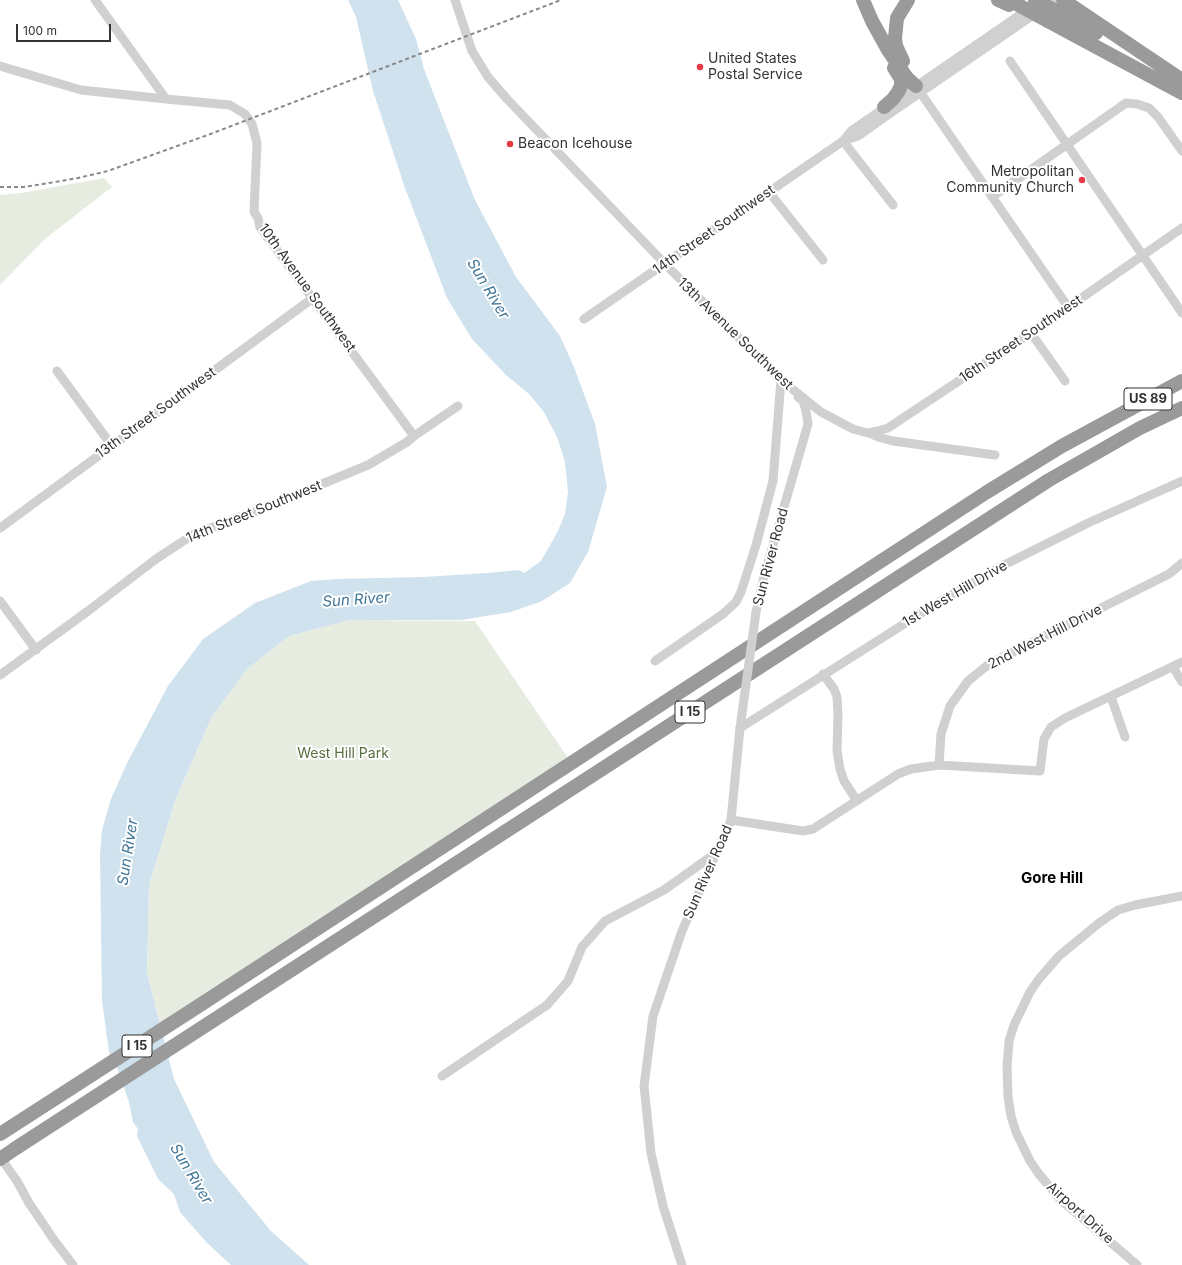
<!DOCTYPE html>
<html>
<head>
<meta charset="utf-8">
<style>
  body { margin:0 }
  #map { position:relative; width:1182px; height:1265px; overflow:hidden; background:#fff; font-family:Inter,sans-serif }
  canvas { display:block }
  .scale { position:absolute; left:16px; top:24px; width:95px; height:18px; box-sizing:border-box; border:2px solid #333; border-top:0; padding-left:5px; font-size:12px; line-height:14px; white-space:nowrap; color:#333; -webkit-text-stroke:3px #fff; paint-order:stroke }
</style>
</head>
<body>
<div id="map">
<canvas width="1182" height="1265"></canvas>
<div class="scale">100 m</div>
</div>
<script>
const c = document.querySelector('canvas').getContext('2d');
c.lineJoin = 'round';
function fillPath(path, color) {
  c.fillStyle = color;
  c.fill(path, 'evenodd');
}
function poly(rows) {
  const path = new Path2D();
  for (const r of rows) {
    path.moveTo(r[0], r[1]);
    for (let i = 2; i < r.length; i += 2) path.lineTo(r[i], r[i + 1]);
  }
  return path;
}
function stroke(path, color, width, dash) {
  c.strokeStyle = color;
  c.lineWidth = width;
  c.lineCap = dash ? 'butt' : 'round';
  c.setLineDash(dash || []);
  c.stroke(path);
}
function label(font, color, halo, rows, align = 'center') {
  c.font = font + ' Inter,sans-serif';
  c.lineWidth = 4;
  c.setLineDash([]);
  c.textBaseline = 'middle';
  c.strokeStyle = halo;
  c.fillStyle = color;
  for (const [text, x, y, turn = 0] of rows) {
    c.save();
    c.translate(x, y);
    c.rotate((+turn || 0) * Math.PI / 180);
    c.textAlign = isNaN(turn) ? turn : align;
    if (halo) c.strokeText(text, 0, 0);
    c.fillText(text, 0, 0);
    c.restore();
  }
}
fillPath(poly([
  [104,178,112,187,46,238,0,285,0,195,21,193],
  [350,620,475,621,568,758,160,1023,147,973,149,885,175,801,211,718,246,670,289,636]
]), '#e6ecdf');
fillPath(poly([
  [348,0,398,0,416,39,424,69,475,200,516,277,560,336,574,367,595,424,607,487,588,552,570,583,542,601,511,612,461,620,350,620,289,636,246,670,211,718,175,801,149,885,147,973,174,1079,214,1162,271,1231,309,1265,231,1265,207,1243,180,1212,174,1194,158,1179,137,1136,138,1129,133,1122,129,1102,118,1070,109,1052,102,1001,100,854,102,830,111,799,127,763,168,686,203,639,255,603,311,581,337,579,424,577,487,573,519,570,524,573,541,561,557,533,565,514,568,492,565,462,557,437,544,412,529,394,506,375,472,339,447,298,405,188,373,91,356,17]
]), '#cfe2ee');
stroke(poly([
  [95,0,166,99,230,105,245,114,252,124,257,143,254,212,258,218,260,227,414,436],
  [455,0,472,51,488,77,507,99,665,264,781,380,821,412,853,429,868,433,878,431,888,428,1031,333,1182,228],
  [1010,61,1182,313],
  [0,66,81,90,166,99],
  [918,89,1068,307],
  [843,141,851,131,1030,8],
  [843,141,893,205],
  [769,192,823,260],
  [992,197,1126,103,1137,104,1149,108,1158,117,1182,151],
  [584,319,843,141,858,136,889,114,1055,0],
  [1031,333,1065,381],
  [57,371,112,446],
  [869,433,878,437,893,441,995,455],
  [0,528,313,298],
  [0,601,36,650],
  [756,612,764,576,808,424,806,411,803,401,798,397],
  [655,661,723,614,736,602,741,592,756,545,773,481,781,380],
  [1173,667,1182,682],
  [823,674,834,689,837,697,838,714,837,751,840,769,844,781,857,801],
  [0,675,88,611,156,559,194,534,254,512,368,465,407,442,414,436,458,406],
  [1111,697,1125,737],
  [939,765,941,734,950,706,968,681,989,664,1169,574,1182,563],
  [731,820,803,831,813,829,898,774,911,769,939,765,1040,771,1044,739,1051,727,1065,718,1182,662],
  [442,1076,547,1005,568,981,582,947,605,921,664,890,716,853],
  [0,1157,17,1181,29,1203,54,1240,73,1265],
  [682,1265,663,1206,651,1153,644,1086,653,1016,682,931,731,820,740,728,934,605,1002,566,1088,523,1182,481],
  [1137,1265,1060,1199,1039,1174,1030,1161,1016,1132,1011,1116,1008,1097,1007,1066,1009,1041,1014,1025,1030,992,1039,979,1059,956,1099,923,1118,910,1135,905,1182,896]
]), '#d0d0d0', 9);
stroke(poly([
  [863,0,872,21,888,50,907,78,916,86],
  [998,0,1009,5],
  [1063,0,1182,80],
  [1062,14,1096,33],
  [1048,21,1182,93],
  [903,61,896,46,895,38,897,18,908,0],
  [884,107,893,99,898,92,901,86,901,79,894,68],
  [0,1134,197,1007,987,492,1062,446,1182,381],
  [16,1148,1049,480,1140,428,1182,408]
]), '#9a9a9a', 14);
stroke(poly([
  [0,187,24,187,49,183,78,178,108,171,213,133,561,0]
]), '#888', 2, [4, 3]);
stroke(poly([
  [740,728,756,612]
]), '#d0d0d0', 9);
stroke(poly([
  [1035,0,1062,14],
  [1013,2,1048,21],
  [0,1159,16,1148]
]), '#9a9a9a', 14);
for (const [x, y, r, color] of [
  [700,67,4,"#e63946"],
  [510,144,4,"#e63946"],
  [1082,180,4,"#e63946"]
]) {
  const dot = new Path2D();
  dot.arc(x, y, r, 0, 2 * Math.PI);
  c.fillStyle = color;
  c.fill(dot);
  stroke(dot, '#fff', 1.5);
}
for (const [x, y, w] of [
  [1148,399,48],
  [690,712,30],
  [137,1046,30]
]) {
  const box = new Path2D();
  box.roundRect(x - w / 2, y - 11, w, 22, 3);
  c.fillStyle = '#fff';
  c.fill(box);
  stroke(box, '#333', 1);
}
label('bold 13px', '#333', null, [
  ["US 89",1148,399],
  ["I 15",690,712],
  ["I 15",137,1046]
]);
label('14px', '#333', '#fff', [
  ["United States",708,59],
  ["Postal Service",708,75],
  ["Beacon Icehouse",518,144],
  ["Metropolitan",1074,172,"right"],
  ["Community Church",1074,188,"right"]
], 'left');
label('14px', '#333', '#fff', [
  ["14th Street Southwest",714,230,-35],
  ["10th Avenue Southwest",307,288,54],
  ["13th Avenue Southwest",735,334,44],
  ["16th Street Southwest",1021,339,-34],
  ["13th Street Southwest",156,413,-36],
  ["14th Street Southwest",254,512,-22],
  ["Sun River Road",771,557,-75],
  ["1st West Hill Drive",955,594,-30],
  ["2nd West Hill Drive",1045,637,-27],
  ["Sun River Road",708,872,-66],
  ["Airport Drive",1080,1213,42]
]);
label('14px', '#56703f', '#fff', [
  ["West Hill Park",343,754]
]);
label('italic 15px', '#3f7597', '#fff', [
  ["Sun River",488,289,59],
  ["Sun River",356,600,-4],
  ["Sun River",128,852,-81],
  ["Sun River",191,1174,59]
]);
label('bold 15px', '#000', '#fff', [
  ["Gore Hill",1052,878]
]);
</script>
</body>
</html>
